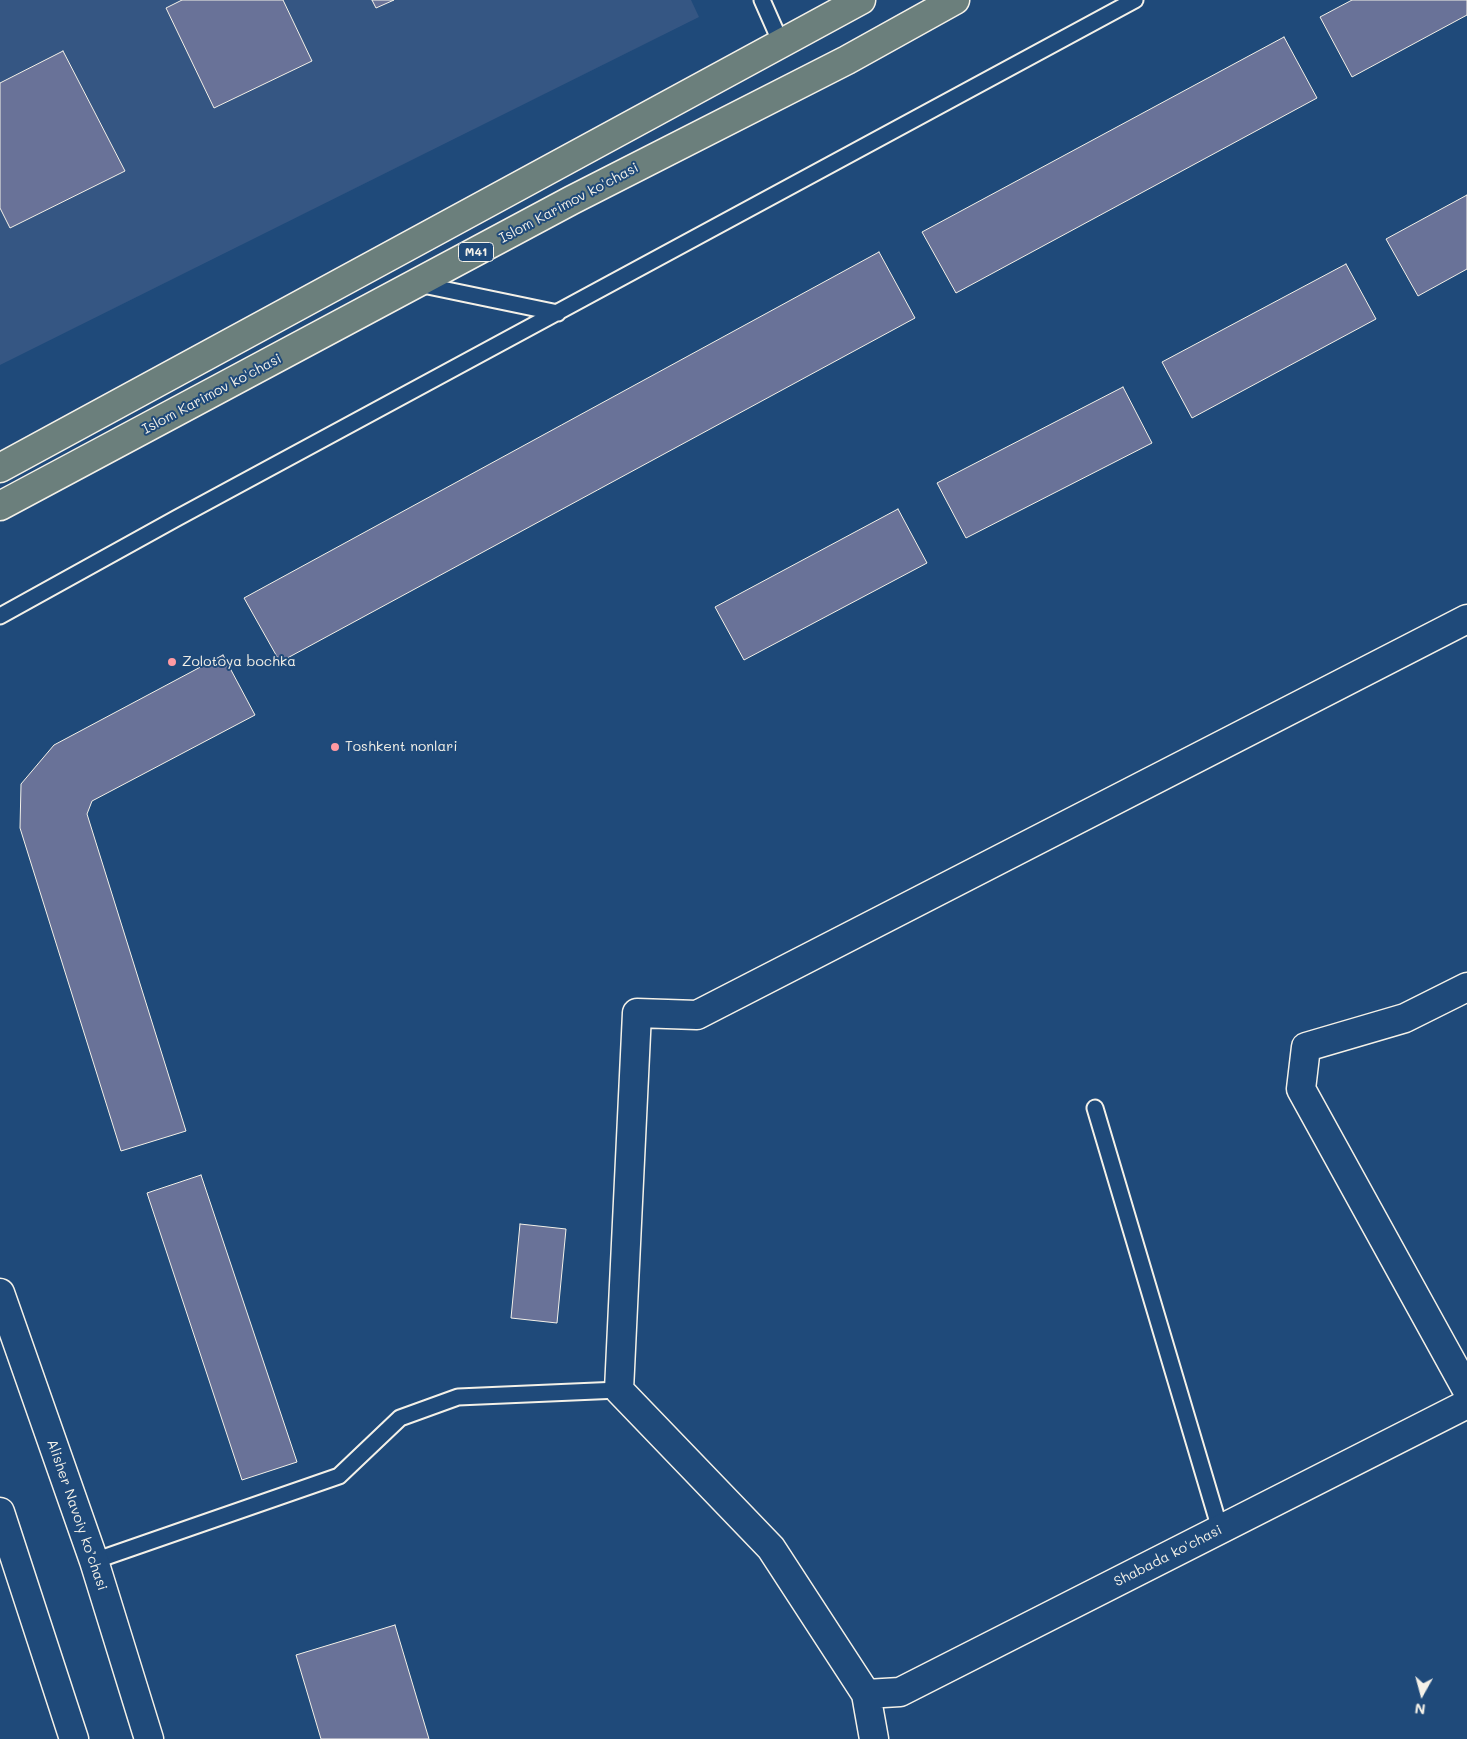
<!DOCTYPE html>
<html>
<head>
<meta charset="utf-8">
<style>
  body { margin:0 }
  #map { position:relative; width:1467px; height:1739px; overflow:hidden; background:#1f4a7a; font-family:Mali,sans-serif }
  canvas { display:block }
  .north { position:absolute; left:1397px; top:1669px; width:50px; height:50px; -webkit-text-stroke:4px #1f4a7a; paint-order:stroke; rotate:187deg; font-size:14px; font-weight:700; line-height:20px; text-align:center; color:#f4f1e8 }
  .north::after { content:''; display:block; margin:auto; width:18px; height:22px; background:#f4f1e8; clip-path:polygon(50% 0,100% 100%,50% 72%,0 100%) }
</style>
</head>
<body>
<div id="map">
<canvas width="1467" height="1739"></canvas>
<div class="north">N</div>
</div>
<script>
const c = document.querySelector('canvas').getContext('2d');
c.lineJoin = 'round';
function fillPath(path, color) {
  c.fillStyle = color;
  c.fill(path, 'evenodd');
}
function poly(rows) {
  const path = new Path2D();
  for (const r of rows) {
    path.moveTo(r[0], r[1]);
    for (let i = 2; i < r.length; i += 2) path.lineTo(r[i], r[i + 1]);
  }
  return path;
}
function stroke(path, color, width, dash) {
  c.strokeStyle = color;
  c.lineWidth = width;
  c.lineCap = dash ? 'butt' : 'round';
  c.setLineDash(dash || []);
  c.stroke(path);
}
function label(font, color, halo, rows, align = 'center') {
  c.font = font + ' Mali,sans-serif';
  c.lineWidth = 4;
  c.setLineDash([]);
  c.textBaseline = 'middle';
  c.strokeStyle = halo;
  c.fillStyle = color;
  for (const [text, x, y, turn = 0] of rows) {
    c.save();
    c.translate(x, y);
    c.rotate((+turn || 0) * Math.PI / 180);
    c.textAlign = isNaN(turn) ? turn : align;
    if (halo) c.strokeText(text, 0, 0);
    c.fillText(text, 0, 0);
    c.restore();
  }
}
fillPath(poly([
  [0,0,691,0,699,17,0,365]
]), '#355683');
const building = poly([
  [182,0,283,0,312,61,214,108,166,8,182,0],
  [372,0,394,0,376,8,372,0],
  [1352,0,1467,0,1467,15,1352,77,1320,17,1352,0],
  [1284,37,1317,98,956,293,922,232,1284,37],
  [63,51,125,171,10,228,0,208,0,83,63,51],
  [1467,195,1467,269,1418,296,1386,239,1467,195],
  [879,252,915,318,280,662,244,598,879,252],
  [1346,264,1376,319,1192,418,1162,362,1346,264],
  [1123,387,1152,443,966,538,937,483,1123,387],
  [898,509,927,563,744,660,715,607,898,509],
  [223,655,255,715,92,801,87,814,186,1131,121,1151,20,828,21,784,54,745,223,655],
  [201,1175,297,1462,242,1480,147,1193,201,1175],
  [520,1224,566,1229,557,1323,511,1318,520,1224],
  [395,1625,429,1739,321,1739,296,1655,395,1625]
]);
fillPath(building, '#697298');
stroke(building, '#f4f1e8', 1);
const lane = poly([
  [762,0,781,43],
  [418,284,558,313],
  [0,616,177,518,1135,0],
  [1095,1108,1220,1529],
  [94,1561,339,1476,400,1418,458,1397,619,1390]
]);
const street = poly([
  [1467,987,1405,1018,1306,1047,1301,1089,1467,1390],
  [866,1694,900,1692,1467,1404],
  [874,1739,866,1694,771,1548,619,1390,637,1013,697,1015,1467,619]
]);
const secondary = poly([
  [0,1293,94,1561,149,1739],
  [0,1512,74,1739]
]);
const primary = poly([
  [0,468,861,0],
  [0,506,572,200,847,60,955,0]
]);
stroke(lane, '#f4f1e8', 19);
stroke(street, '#f4f1e8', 31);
stroke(secondary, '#f4f1e8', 31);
stroke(primary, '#f4f1e8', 31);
stroke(lane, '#1f4a7a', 15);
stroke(street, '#1f4a7a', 28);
stroke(secondary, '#1f4a7a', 28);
stroke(primary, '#6b7f7c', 28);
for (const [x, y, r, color] of [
  [172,662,5,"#ff9aa2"],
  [335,747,5,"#ff9aa2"]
]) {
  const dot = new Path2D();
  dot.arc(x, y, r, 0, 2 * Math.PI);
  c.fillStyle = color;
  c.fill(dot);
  stroke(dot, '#1f4a7a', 2);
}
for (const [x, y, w] of [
  [476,252,35]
]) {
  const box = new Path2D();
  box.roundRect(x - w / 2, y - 9.5, w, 19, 4);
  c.fillStyle = '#1f4a7a';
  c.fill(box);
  stroke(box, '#f4f1e8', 1);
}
label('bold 12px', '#f4f1e8', null, [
  ["M41",476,252]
]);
label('14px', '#f4f1e8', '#1f4a7a', [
  ["Islom Karimov ko'chasi",569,203,-28],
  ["Islom Karimov ko'chasi",212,394,-28],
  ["Alisher Navoiy ko’chasi",77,1515,71],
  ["Shabada ko'chasi",1168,1556,-27]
]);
label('14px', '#f4f1e8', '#1f4a7a', [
  ["Zolotoya bochka",182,662],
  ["Toshkent nonlari",345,747]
], 'left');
</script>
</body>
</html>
